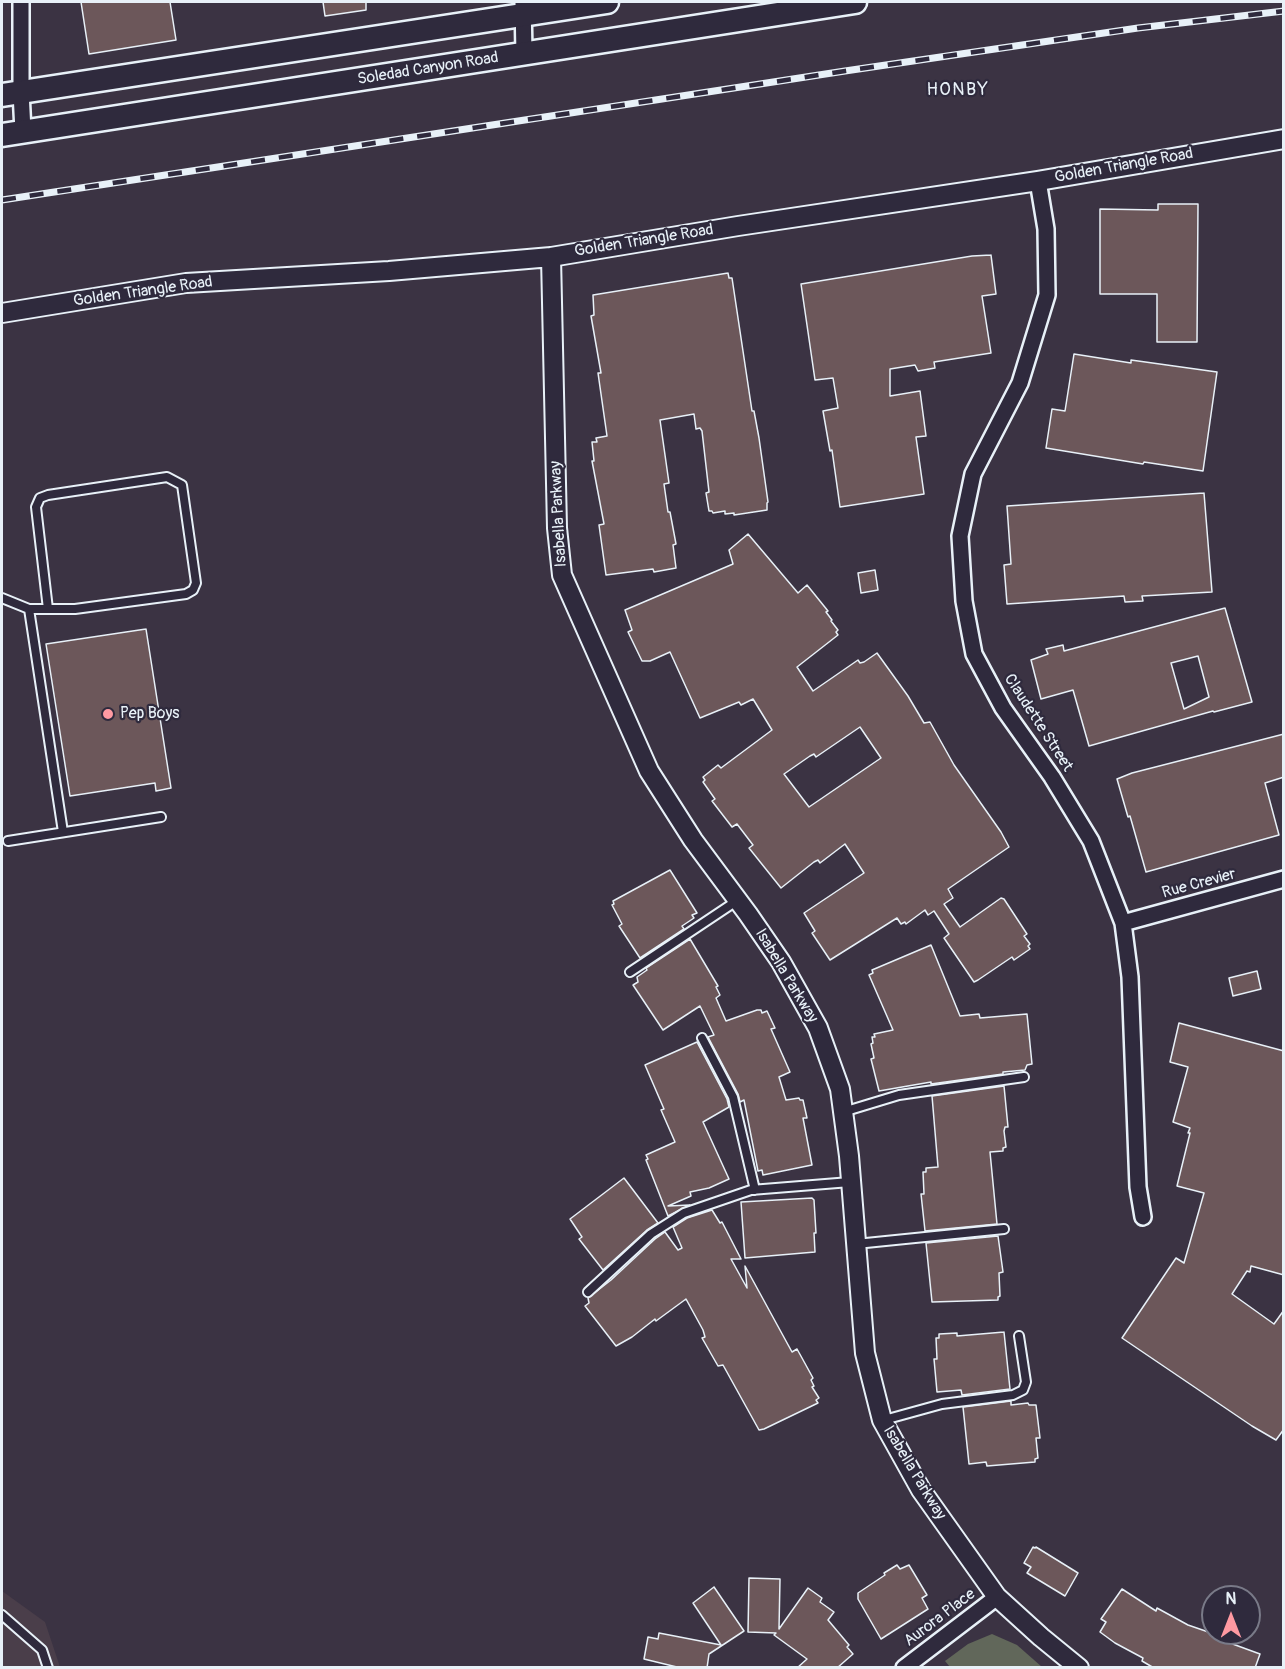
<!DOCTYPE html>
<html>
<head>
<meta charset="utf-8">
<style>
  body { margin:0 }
  #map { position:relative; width:1285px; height:1669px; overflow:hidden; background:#3b3343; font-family:Pangolin,sans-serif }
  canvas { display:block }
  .frame { position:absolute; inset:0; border:3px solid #e8f1f8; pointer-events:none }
  .north { position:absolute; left:1201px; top:1585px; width:60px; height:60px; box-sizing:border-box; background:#2f2a3d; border:2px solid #797a88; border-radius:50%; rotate:0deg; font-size:16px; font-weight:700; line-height:24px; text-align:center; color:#e8f1f8 }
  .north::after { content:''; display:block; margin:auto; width:21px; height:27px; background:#ff9aa2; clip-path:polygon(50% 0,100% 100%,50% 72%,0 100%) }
</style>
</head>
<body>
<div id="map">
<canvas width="1285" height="1669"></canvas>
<div class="frame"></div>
<div class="north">N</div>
</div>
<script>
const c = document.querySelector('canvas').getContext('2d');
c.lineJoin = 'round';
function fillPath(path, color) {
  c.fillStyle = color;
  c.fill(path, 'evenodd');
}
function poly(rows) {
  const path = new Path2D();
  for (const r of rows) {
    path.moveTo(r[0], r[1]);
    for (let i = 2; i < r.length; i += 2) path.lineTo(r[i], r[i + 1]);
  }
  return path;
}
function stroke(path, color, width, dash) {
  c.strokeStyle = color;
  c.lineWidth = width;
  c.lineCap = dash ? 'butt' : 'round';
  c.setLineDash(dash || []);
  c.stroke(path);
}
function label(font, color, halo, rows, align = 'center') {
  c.font = font + ' Pangolin,sans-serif';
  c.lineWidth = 4.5;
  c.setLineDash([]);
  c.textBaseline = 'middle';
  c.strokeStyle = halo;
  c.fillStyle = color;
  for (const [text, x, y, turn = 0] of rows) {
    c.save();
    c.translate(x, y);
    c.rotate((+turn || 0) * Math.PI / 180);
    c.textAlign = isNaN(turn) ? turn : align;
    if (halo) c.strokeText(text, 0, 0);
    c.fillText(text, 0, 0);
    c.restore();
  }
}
fillPath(poly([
  [2,1591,45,1622,60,1667,2,1667]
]), '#4a3e4a');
fillPath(poly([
  [992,1634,1017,1645,1042,1667,950,1667,945,1661,968,1644]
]), '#61675a');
const building = poly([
  [81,2,170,2,176,40,89,54,81,2],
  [323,2,366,2,366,10,325,16,323,2],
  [1158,204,1198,204,1197,342,1157,342,1157,294,1100,294,1100,209,1158,210,1158,204],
  [991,255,996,294,982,296,991,353,934,362,935,368,918,371,915,365,890,369,890,396,920,391,926,436,916,437,924,494,840,507,832,450,830,451,823,411,838,408,833,378,815,380,801,284,972,256,991,255],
  [728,273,729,278,732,278,752,411,754,411,759,438,768,502,767,503,767,510,734,515,734,513,725,514,725,511,713,513,712,511,709,511,706,493,709,492,702,431,700,428,696,429,694,414,660,420,669,483,664,484,668,512,670,512,676,544,673,545,676,568,654,572,653,569,606,575,599,525,604,524,592,461,594,461,592,442,597,442,596,438,607,436,598,373,601,373,591,316,594,315,593,295,728,273],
  [1074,354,1131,363,1131,360,1217,372,1203,471,1144,462,1143,464,1046,448,1052,409,1065,411,1074,354],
  [1204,493,1212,592,1142,596,1143,601,1125,602,1124,596,1007,604,1004,565,1011,564,1007,506,1204,493],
  [748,534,798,593,807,585,828,611,826,612,832,620,831,621,838,630,836,632,838,635,797,667,813,691,858,660,860,663,864,662,877,653,908,696,924,723,930,722,954,765,1001,832,1009,847,948,889,953,898,944,904,960,927,1001,898,1004,899,1027,934,1024,936,1030,944,1028,946,1030,949,1014,960,1012,957,978,980,974,982,944,938,949,934,934,911,928,915,925,910,906,924,905,922,901,924,897,918,830,960,812,933,815,931,804,913,864,873,845,844,820,863,818,860,814,862,781,888,749,848,753,845,737,824,732,827,712,801,715,799,703,782,705,780,703,777,718,765,721,768,772,730,753,699,741,705,739,702,700,718,670,652,650,661,642,661,628,632,632,630,625,610,733,564,729,550,748,534],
  [860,727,881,758,809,807,784,774,810,756,814,754,816,757,860,727],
  [875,570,878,590,861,593,858,573,875,570],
  [1225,608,1252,702,1214,712,1213,711,1089,746,1073,690,1041,699,1031,660,1048,654,1046,649,1063,645,1064,651,1225,608],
  [1198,656,1209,697,1184,709,1171,663,1198,656],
  [146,629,171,788,156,791,155,783,70,796,46,644,146,629],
  [1284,734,1284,777,1265,783,1279,835,1146,872,1130,816,1128,817,1117,779,1132,773,1284,734],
  [670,870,697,913,692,915,694,918,682,926,684,929,640,958,619,926,622,924,612,905,614,904,613,901,670,870],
  [690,939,718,986,716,987,720,995,716,998,726,1021,757,1010,761,1010,762,1013,767,1011,775,1028,771,1029,790,1072,779,1077,786,1100,799,1098,800,1100,803,1100,807,1118,803,1118,812,1165,763,1175,762,1170,758,1171,744,1100,740,1102,738,1094,708,1037,714,1035,700,1006,663,1030,633,985,638,982,637,977,647,970,646,968,690,939],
  [931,945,960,1016,979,1014,980,1018,1027,1014,1032,1064,1027,1065,1025,1070,1003,1072,1003,1074,931,1084,931,1082,879,1091,871,1059,874,1058,871,1044,873,1043,872,1037,875,1037,874,1034,893,1030,869,975,873,973,872,970,931,945],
  [1257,971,1261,989,1233,996,1229,978,1257,971],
  [1179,1023,1284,1051,1284,1275,1251,1266,1250,1272,1247,1271,1232,1294,1274,1324,1284,1310,1284,1429,1276,1440,1252,1426,1122,1338,1176,1258,1184,1263,1204,1193,1177,1186,1190,1133,1188,1133,1190,1128,1173,1122,1188,1067,1170,1062,1179,1023],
  [697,1042,727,1099,729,1107,703,1122,729,1179,709,1188,690,1192,691,1196,668,1206,690,1205,668,1216,646,1160,648,1159,646,1155,675,1142,661,1110,664,1109,645,1065,697,1042],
  [1004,1086,1008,1127,1005,1127,1004,1131,1006,1147,1003,1148,1003,1151,990,1152,997,1224,925,1231,921,1194,924,1194,923,1172,926,1172,926,1168,938,1167,932,1096,1004,1086],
  [624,1178,658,1223,647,1230,603,1270,579,1239,582,1237,570,1219,624,1178],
  [812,1198,814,1200,816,1233,814,1233,815,1252,745,1258,741,1202,812,1198],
  [712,1210,720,1223,722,1222,741,1259,731,1259,747,1288,745,1266,792,1352,797,1349,802,1358,813,1378,811,1380,814,1386,812,1387,819,1398,816,1400,818,1403,764,1429,759,1430,723,1365,718,1366,702,1338,705,1337,703,1330,686,1299,656,1321,655,1319,632,1337,616,1346,585,1306,589,1303,588,1298,611,1280,655,1239,665,1232,678,1250,682,1248,673,1227,687,1218,712,1210],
  [998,1236,1003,1272,999,1273,1000,1296,998,1297,998,1300,932,1302,926,1243,998,1236],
  [1004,1332,1010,1389,962,1395,961,1390,937,1392,934,1359,937,1359,936,1338,939,1338,939,1334,957,1333,957,1336,1004,1332],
  [1011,1401,1011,1405,1028,1403,1029,1405,1036,1405,1040,1438,1036,1438,1038,1458,1035,1459,1035,1462,987,1466,986,1462,969,1464,963,1407,1011,1401],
  [1033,1547,1035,1548,1036,1547,1078,1573,1065,1596,1027,1573,1031,1567,1024,1563,1033,1547],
  [897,1565,900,1569,909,1565,927,1595,922,1598,928,1609,881,1639,858,1599,858,1593,885,1575,884,1573,897,1565],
  [749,1578,780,1579,779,1629,808,1588,822,1598,820,1602,834,1612,828,1620,849,1645,847,1647,853,1654,837,1668,797,1668,807,1659,774,1635,776,1633,748,1632,749,1578],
  [714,1587,744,1631,709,1654,707,1668,681,1668,644,1659,648,1637,658,1639,659,1633,721,1645,693,1603,714,1587],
  [1122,1589,1156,1611,1157,1608,1188,1625,1220,1636,1219,1639,1260,1654,1255,1668,1154,1668,1142,1661,1143,1658,1115,1643,1100,1632,1106,1622,1101,1619,1122,1589]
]);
fillPath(building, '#6c575a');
stroke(building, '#e8f1f8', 1.5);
const service = poly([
  [2,598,29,609,75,609,186,594,193,590,196,583,182,485,167,477,48,495,40,498,36,507,48,609],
  [29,609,63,832],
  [8,841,161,817],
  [630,972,738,900],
  [702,1038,733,1097,755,1190],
  [843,1112,899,1095,1024,1077],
  [856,1244,1004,1229],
  [588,1292,651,1234,684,1213,751,1190,850,1182],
  [884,1420,942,1404,1013,1395,1023,1390,1026,1382,1019,1336],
  [2,1615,42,1650,48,1668]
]);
const minor = poly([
  [21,2,21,92,23,131],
  [523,2,524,54],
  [1038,181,1046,229,1047,295,1020,383,973,474,960,536,964,601,974,654,1003,708,1052,777,1091,841,1123,923,1130,977,1138,1187,1143,1217],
  [1123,923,1284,879],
  [904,1668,997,1597]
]);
const tertiary = poly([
  [551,257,557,528,562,575,649,771,693,840,748,914,781,962,818,1028,840,1089,849,1156,865,1353,882,1420,921,1490,997,1597,1041,1637,1079,1668],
  [2,313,186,283,389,271,551,257,738,226,1038,181,1284,139]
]);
const primary = poly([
  [2,95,607,2],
  [2,135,855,2]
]);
stroke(service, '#e8f1f8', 12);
stroke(minor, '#e8f1f8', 20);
stroke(tertiary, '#e8f1f8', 22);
stroke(primary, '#e8f1f8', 27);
stroke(service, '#2f2a3d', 8);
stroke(minor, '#2f2a3d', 15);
stroke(tertiary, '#2f2a3d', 18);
stroke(primary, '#2f2a3d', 22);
const rail = poly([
  [2,200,845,71,1138,28,1284,11]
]);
stroke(rail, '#e8f1f8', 7);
stroke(rail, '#2f2a3d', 4.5, [14]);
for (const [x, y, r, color] of [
  [108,714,6,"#ff9aa2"]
]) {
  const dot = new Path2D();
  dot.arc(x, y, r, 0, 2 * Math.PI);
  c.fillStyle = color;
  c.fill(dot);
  stroke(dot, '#2f2a3d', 2);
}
label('16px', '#e8f1f8', '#2f2a3d', [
  ["Soledad Canyon Road",428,69,-9],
  ["Golden Triangle Road",1124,166,-10],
  ["Golden Triangle Road",644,241,-9],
  ["Golden Triangle Road",143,292,-8],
  ["Isabella Parkway",559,514,-93],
  ["Claudette Street",1038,723,57],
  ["Rue Crevier",1199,884,-15],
  ["Isabella Parkway",786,976,59],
  ["Isabella Parkway",914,1473,59],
  ["Aurora Place",940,1618,-37]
]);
label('16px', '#e8f1f8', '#2f2a3d', [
  ["Pep Boys",120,714]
], 'left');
c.letterSpacing = '1.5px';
label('18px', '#e8f1f8', '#2f2a3d', [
  ["HONBY",958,90]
]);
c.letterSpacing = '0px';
</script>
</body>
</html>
